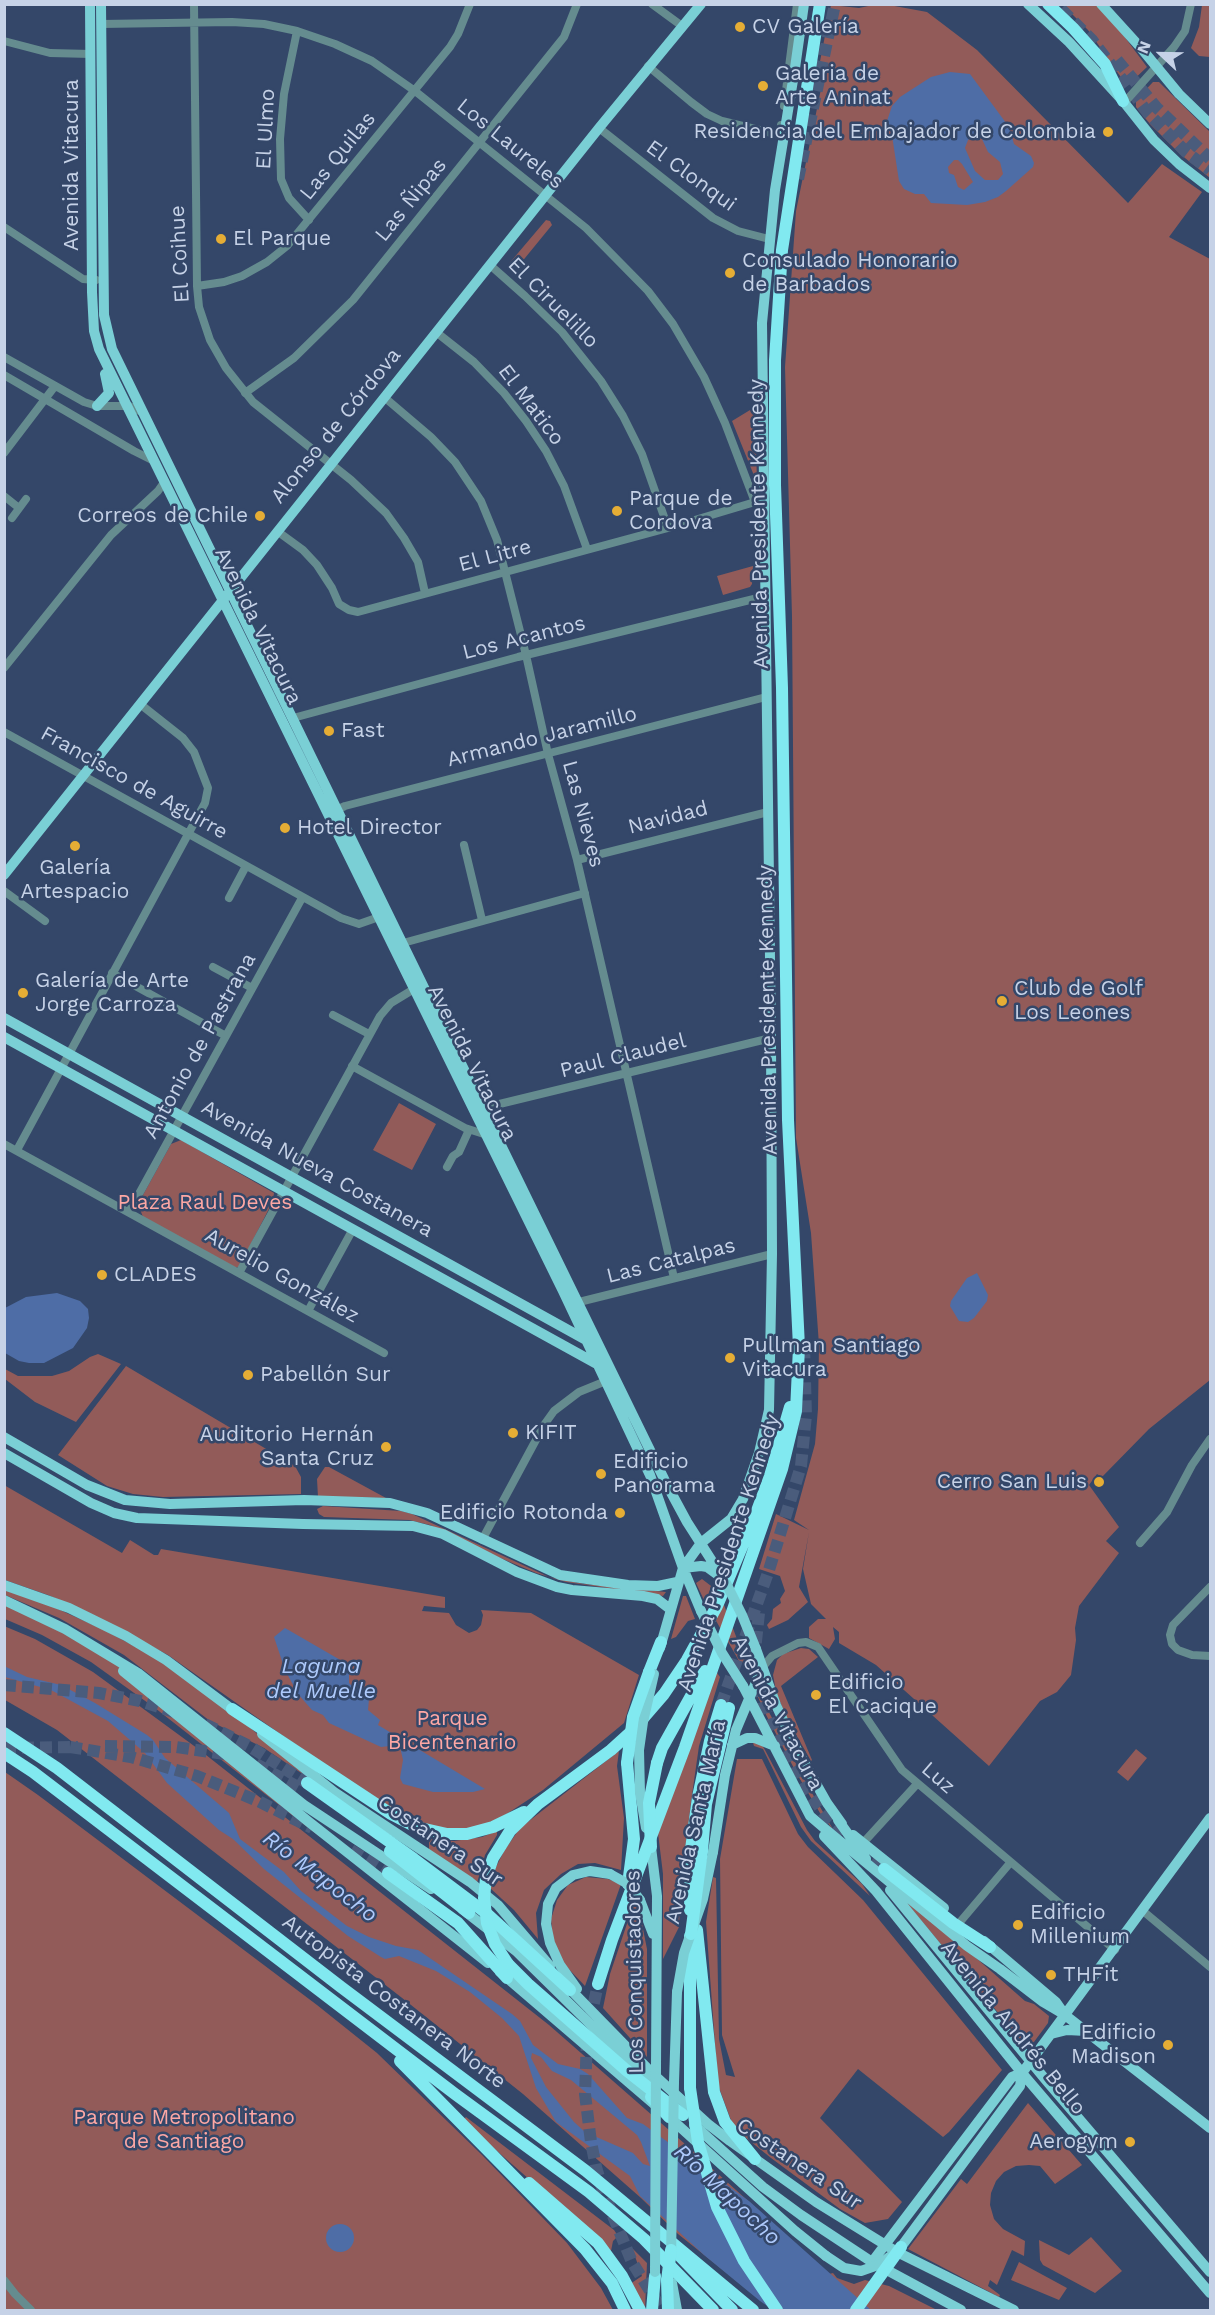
<!DOCTYPE html>
<html>
<head>
<meta charset="utf-8">
<style>
  body { margin:0 }
  #map { position:relative; width:1215px; height:2315px; overflow:hidden; background:#344769; font-family:"Work Sans",sans-serif }
  canvas { display:block }
  .frame { position:absolute; inset:0; border:6px solid #c6d2e7; pointer-events:none }
  .north { position:absolute; left:1131px; top:24px; width:60px; height:60px; -webkit-text-stroke:4px #344769; paint-order:stroke; rotate:292deg; font-size:16px; font-weight:700; line-height:24px; text-align:center; color:#c6d2e7 }
  .north::after { content:''; display:block; margin:auto; width:21px; height:27px; background:#c6d2e7; clip-path:polygon(50% 0,100% 100%,50% 72%,0 100%) }
</style>
</head>
<body>
<div id="map">
<canvas width="1215" height="2315"></canvas>
<div class="frame"></div>
<div class="north">N</div>
</div>
<script>
const c = document.querySelector('canvas').getContext('2d');
c.lineJoin = 'round';
function fillPath(path, color) {
  c.fillStyle = color;
  c.fill(path, 'evenodd');
}
function poly(rows) {
  const path = new Path2D();
  for (const r of rows) {
    if (r.length === 3) {
      path.moveTo(r[0] + r[2], r[1]);
      path.arc(r[0], r[1], r[2], 0, 2 * Math.PI);
      continue;
    }
    path.moveTo(r[0], r[1]);
    for (let i = 2; i < r.length; i += 2) path.lineTo(r[i], r[i + 1]);
  }
  return path;
}
function stroke(path, color, width, dash) {
  c.strokeStyle = color;
  c.lineWidth = width;
  c.lineCap = dash ? 'butt' : 'round';
  c.setLineDash(dash || []);
  c.stroke(path);
}
function label(font, color, halo, rows, align = 'center') {
  c.font = font + ' "Work Sans",sans-serif';
  c.lineWidth = 5;
  c.setLineDash([]);
  c.textBaseline = 'middle';
  c.strokeStyle = halo;
  c.fillStyle = color;
  for (const [text, x, y, turn = 0] of rows) {
    c.save();
    c.translate(x, y);
    c.rotate((+turn || 0) * Math.PI / 180);
    c.textAlign = isNaN(turn) ? turn : align;
    if (halo) c.strokeText(text, 0, 0);
    c.fillText(text, 0, 0);
    c.restore();
  }
}
fillPath(poly([
  [831,5,859,8,873,5,889,5,927,12,977,50,1128,203,1162,164,1202,192,1169,237,1210,259,1210,1380,1149,1429,1102,1477,1097,1474,1089,1485,1119,1527,1106,1541,1119,1553,1079,1606,1075,1628,1076,1640,1071,1675,1057,1692,1040,1701,989,1766,876,1665,839,1643,839,1632,833,1627,835,1639,829,1649,809,1638,809,1627,818,1619,826,1619,811,1604,803,1569,809,1532,799,1587,808,1602,788,1620,769,1629,767,1625,772,1619,773,1609,781,1603,780,1599,785,1591,780,1576,759,1569,776,1514,809,1530,794,1520,815,1444,818,1409,819,1345,811,1233,796,1138,792,616,785,367,796,211,821,89,815,87],
  [1063,5,1096,5,1118,28,1147,67,1127,86,1088,30],
  [1202,5,1210,5,1210,57,1199,56,1191,48,1199,27],
  [1153,82,1159,82,1163,86,1210,132,1210,178,1180,154,1150,124,1136,107,1136,100],
  [546,220,550,221,552,225,516,269,510,268,507,266],
  [755,407,755,408,757,483,732,421],
  [753,566,752,584,750,587,723,595,717,576],
  [399,1103,436,1124,412,1170,373,1150],
  [181,1140,274,1193,273,1201,239,1267,234,1268,143,1217,138,1204,171,1144],
  [98,1354,121,1364,76,1422,35,1402,5,1379,5,1369,18,1376,52,1376,69,1371,90,1357],
  [126,1366,295,1466,301,1477,301,1494,163,1497,133,1494,107,1486,58,1455],
  [325,1467,329,1467,386,1498,318,1497,317,1479],
  [4,1485,122,1553,130,1540,154,1555,158,1555,161,1549,445,1597,445,1608,424,1606,422,1611,449,1613,456,1625,469,1633,477,1630,481,1625,483,1615,481,1610,531,1613,639,1675,624,1723,543,1790,496,1821,464,1831,432,1829,373,1799,168,1655,85,1611,48,1595,5,1580],
  [323,1506,401,1511,412,1514,549,1577,584,1584,666,1592,663,1596,566,1582,536,1573,486,1552,430,1525,409,1520,324,1517,319,1514,317,1509],
  [702,1579,715,1589,724,1605,747,1665,739,1661,703,1598,696,1583],
  [5,1590,49,1605,102,1629,153,1656,231,1711,307,1777,264,1748,210,1721,124,1655,59,1618,5,1595],
  [683,1596,686,1596,695,1619,688,1621,676,1637,671,1639],
  [5,1603,113,1659,319,1826,320,1837,155,1708,91,1662,42,1635,5,1619],
  [4,1626,35,1639,93,1672,201,1751,549,2025,685,2144,829,2274,833,2273,837,2278,854,2284,865,2280,889,2286,937,2310,773,2310,678,2234,641,2198,523,2094,406,2001,57,1730,5,1700],
  [801,1648,809,1649,818,1657,781,1686,812,1760,811,1761,786,1717,776,1691,773,1675,777,1660,783,1654],
  [715,1670,720,1677,699,1746,692,1795,681,1881,679,1927,663,1959,663,1874,658,1833],
  [759,1693,805,1781,834,1831,820,1813,797,1774,763,1709,758,1697],
  [752,1740,762,1745,765,1750,807,1830,815,1841,862,1884,870,1896,811,1841,801,1827,763,1749,754,1746],
  [1136,1749,1147,1758,1128,1781,1117,1772],
  [619,1751,617,1766,624,1818,621,1870,595,1863,578,1864,561,1874,544,1890,536,1913,538,1939,514,1910,490,1888,491,1877,504,1851,520,1828],
  [737,1759,762,1759,798,1834,808,1847,863,1900,1002,2070,949,2132,943,2137,858,2069,820,2118,902,2202,888,2219,865,2223,840,2209,771,2158,740,2133,732,2123,718,2085,706,1922,713,1877,716,1878,719,2039,726,2075,735,2077,722,2035,720,1859],
  [5,1772,38,1795,317,2005,377,2053,482,2155,567,2243,601,2288,613,2310,5,2310],
  [497,1831,497,1835,485,1855,477,1883,429,1851,429,1839,454,1841,482,1837],
  [586,1877,608,1879,621,1884,585,1986,563,1963,553,1942,551,1919,557,1900,568,1885],
  [635,1900,638,1904,647,1949,647,2057,603,2008,610,1974],
  [905,1901,950,1935,1025,2001,1034,2004,1049,2016,1048,2023,1031,2046,1025,2045],
  [1028,2103,1082,2165,1055,2184,1040,2166,1029,2165,1016,2166,1004,2172,996,2181,991,2193,990,2205,994,2219,1003,2229,1025,2241,1024,2256,1012,2250,997,2285,990,2280,988,2286,1000,2295,999,2297,908,2249,961,2179,967,2184],
  [466,2117,614,2230,618,2236,613,2241,611,2251,489,2144,464,2119],
  [1091,2237,1122,2271,1095,2293,1043,2265,1040,2260,1039,2240,1069,2255],
  [632,2248,647,2263,645,2310,630,2284,642,2276],
  [1019,2262,1067,2288,1059,2300,1011,2280]
]), '#925b59');
fillPath(poly([
  [950,72,970,74,1009,127,1014,144,1031,156,1034,163,1033,167,1006,191,998,197,985,202,967,205,931,203,924,194,915,194,904,189,899,181,891,129,887,121,892,106,900,97,931,77],
  [973,137,978,137,982,139,988,152,1000,162,1003,174,998,180,985,180,975,171,965,148,968,140],
  [954,160,958,160,962,164,973,182,964,190,958,187,954,175,949,173,948,167],
  [977,1273,988,1295,987,1301,974,1318,968,1322,959,1321,950,1306,951,1301,967,1278],
  [57,1293,80,1301,88,1309,89,1318,87,1328,73,1348,44,1363,29,1363,19,1361,5,1353,5,1308,26,1297],
  [285,1628,349,1665,349,1683,352,1686,364,1689,364,1696,369,1699,368,1710,380,1720,378,1725,485,1789,473,1792,433,1792,403,1784,400,1778,403,1760,400,1747,398,1745,381,1747,329,1723,323,1715,312,1710,298,1694,285,1670,274,1637],
  [4,1666,27,1677,61,1685,95,1703,147,1735,153,1740,165,1758,229,1813,240,1839,284,1872,301,1891,347,1926,369,1937,396,1946,418,1950,512,2014,520,2021,533,2045,558,2064,580,2069,588,2074,627,2118,643,2124,749,2201,871,2310,773,2310,760,2301,704,2255,640,2196,630,2176,556,2122,536,2088,519,2036,502,2018,470,1992,436,1971,399,1956,385,1959,381,1957,348,1936,264,1869,233,1839,219,1830,167,1783,145,1753,108,1721,51,1690,5,1677],
  [532,2053,541,2057,552,2071,571,2080,637,2135,641,2142,650,2166,643,2164,633,2153,585,2132,574,2122,546,2087,531,2058],
  [340,2238,14]
]), '#4e6da6');
stroke(poly([
  [1061,9,1092,40,1148,113,1186,152,1210,170],
  [1117,60,1157,108,1210,159],
  [798,179,835,4],
  [759,1613,755,1651,756,1670,763,1703,769,1720,802,1784,823,1812,844,1833],
  [4,1685,99,1693,140,1701,174,1712],
  [721,1705,769,1570,801,1466,806,1415,804,1344],
  [205,1724,249,1746,307,1783],
  [105,1746,176,1747,231,1755],
  [70,1747,131,1757,197,1776,258,1801,312,1828],
  [4,1748,78,1747],
  [256,1764,298,1787],
  [859,1847,884,1869],
  [351,1850,388,1873],
  [590,2021,598,1984],
  [587,2039,585,2094,591,2142,596,2167,604,2194,632,2262,662,2310]
]), '#4a5c7c', 12, [12, 6]);
stroke(poly([
  [194,4,197,286,199,307,210,340,226,368,253,402,351,480,386,513,404,538,418,562,425,593],
  [652,4,682,26],
  [101,24,232,22,264,24,297,31,335,44,372,61,415,91,586,228,648,291,673,324,704,377,725,423,755,502,668,528,358,612,349,610,339,604,332,588,317,565,303,550,277,531],
  [297,31,284,94,280,139,281,179,289,198,309,220],
  [4,41,50,53,91,54],
  [648,66,691,102,707,114,722,121,780,135,781,125],
  [1124,103,1174,47,1185,31,1191,4],
  [784,106,797,4],
  [599,128,713,218,738,231,769,239],
  [4,227,83,279,96,280],
  [490,265,525,296,562,332,601,381,623,416,642,454,668,528],
  [197,286,224,282,242,276,267,262,287,246,450,47,458,34,470,4],
  [436,332,474,362,504,393,526,421,546,451,564,486,587,549],
  [4,357,84,402,97,406,129,406,142,412],
  [4,375,134,451,154,461],
  [245,393,294,358,353,300,564,37,577,4],
  [384,397,431,437,455,462,481,501,497,540,526,655,548,754,577,860,674,1278],
  [4,453,55,386],
  [4,496,19,508],
  [12,518,26,499],
  [4,668,111,535,158,491,165,481],
  [293,718,518,657,766,596],
  [4,732,341,918,359,924,379,917],
  [332,812,345,806,766,697],
  [464,845,482,920],
  [577,860,768,812],
  [4,891,45,921],
  [229,898,246,866],
  [403,943,585,893],
  [213,967,252,988],
  [112,973,226,1036],
  [333,1015,369,1034],
  [352,1066,465,1128,487,1135],
  [483,1108,771,1038],
  [4,1144,384,1353],
  [17,1150,205,803,208,788,194,752,183,738,140,704],
  [447,1167,453,1156,459,1152,469,1130],
  [129,1212,302,898],
  [239,1273,380,1016,391,1003,414,989],
  [579,1302,772,1254],
  [308,1311,353,1229],
  [482,1540,544,1425,554,1411,579,1392,606,1381],
  [1140,1543,1167,1512,1192,1465,1210,1439],
  [1210,1587,1173,1625,1170,1635,1172,1644,1178,1650,1192,1655,1210,1656],
  [762,1668,772,1656,798,1643,806,1642,818,1647,902,1770,1115,1950],
  [863,1843,917,1784],
  [1143,1911,1210,1967],
  [960,1922,1010,1863],
  [4,2280,15,2294,31,2310]
]), '#658c8f', 8);
stroke(poly([
  [90,4,92,292,94,331,99,349,563,1291,650,1475,683,1568,701,1611],
  [101,4,104,315,112,349,667,1485,687,1522,726,1583],
  [1028,4,1069,42,1123,101,1154,140,1179,164,1210,188],
  [1101,4,1141,48,1179,94,1210,124],
  [97,406,109,393,105,374],
  [4,875,599,128,701,4],
  [4,1018,588,1341],
  [4,1037,597,1364],
  [4,1437,87,1485,125,1500,170,1504,304,1500,390,1503,427,1513,560,1575,628,1585,658,1586,677,1582],
  [4,1453,91,1503,114,1513,137,1518,303,1524,413,1526,443,1534,517,1572,557,1587,572,1590,643,1596,657,1599,670,1609],
  [683,1568,701,1566,707,1567,718,1575],
  [4,1585,69,1608,126,1636,166,1660,237,1713],
  [4,1600,65,1629,138,1673,304,1805,431,1889],
  [660,1648,683,1568,701,1543,731,1519,743,1499,759,1453,769,1410,772,1254,771,1038,762,323,775,190,795,68,804,4],
  [756,1649,776,1705,797,1750,827,1803,842,1824],
  [123,1671,309,1822,488,1963],
  [743,1686,810,1816,824,1828,967,1946,1000,1969,1043,2002,1065,2015,1210,2128],
  [262,1734,334,1792,470,1882,498,1905,550,1966],
  [732,1745,747,1738,755,1738,775,1746],
  [838,1820,866,1859],
  [853,1835,944,1908],
  [824,1836,876,1891,1022,2073,1210,2293],
  [651,1847,657,1896,656,2067],
  [713,1852,725,1775,736,1730,762,1668],
  [890,1890,1045,2079,1210,2272],
  [640,1900,653,1934],
  [462,1909,516,1951,648,2081],
  [984,1941,1056,2002,1063,2012],
  [500,1972,655,2105],
  [566,1985,652,2073,708,2124,730,2141,816,2202,897,2252,1014,2310],
  [577,1989,560,1965,550,1943,546,1924,548,1904,556,1888,573,1875,590,1871,610,1874],
  [1051,2034,1067,2030,1086,2031],
  [674,2082,677,1992],
  [669,2117,795,2231,826,2256],
  [694,2125,763,2187,801,2215,872,2262,961,2310],
  [901,2247,1020,2086,1022,2073,1210,1818],
  [872,2262,1012,2077,1022,2073],
  [672,2283,677,2310]
]), '#7acfd5', 10);
stroke(poly([
  [1048,4,1073,28,1105,64,1123,101],
  [649,1672,661,1642],
  [232,1709,391,1814,416,1827,447,1834,467,1834,493,1827,524,1812],
  [4,1733,57,1768,341,1987,586,2171,753,2310],
  [4,1753,33,1772,455,2094,589,2192,644,2239,713,2310],
  [627,1763,634,1839,628,1884],
  [657,1763,662,1748,705,1671],
  [307,1783,414,1859,486,1913,570,1990],
  [390,1851,469,1913],
  [702,1851,706,1804,729,1708],
  [884,1869,953,1923,990,1947],
  [388,1873,458,1923,507,1978],
  [486,1878,493,1858,510,1831,538,1804,611,1750,632,1731,664,1694,687,1660,717,1606,755,1516,770,1476,790,1407],
  [690,1910,691,1849,698,1797,710,1741,721,1705],
  [697,1930,714,2092,725,2122,755,2159],
  [508,1964,528,1984,626,2070,683,2115],
  [598,1984,612,1940,685,1747,782,1469,796,1411,799,1347,788,1120,782,688,775,485,775,360,782,250,820,4],
  [400,2061,585,2249,612,2283,625,2310],
  [690,2088,690,1936],
  [651,2097,669,2117],
  [529,2183,598,2243,622,2276,640,2310],
  [677,2253,732,2310],
  [667,2280,668,2310],
  [652,2310,655,2276]
]), '#81e9f0', 12);
stroke(poly([
  [726,1583,742,1615,756,1649],
  [701,1611,722,1653,743,1686],
  [646,1828,640,1793,639,1750,643,1722,654,1674],
  [610,1874,628,1884,640,1900],
  [677,1992,684,1953,703,1899,713,1852],
  [826,2256,844,2268,861,2271,878,2265,892,2255],
  [671,2258,674,2082],
  [655,2272,656,2067]
]), '#7acfd5', 10);
stroke(poly([
  [627,1763,633,1717,649,1672],
  [651,1847,649,1803,657,1763],
  [486,1878,484,1898,487,1923,495,1944,508,1964],
  [691,1934,702,1851],
  [690,2088,698,2142,717,2207,744,2261,777,2310],
  [667,2280,671,2250],
  [856,2310,901,2247]
]), '#81e9f0', 12);
for (const [x, y, r, color] of [
  [740,27,6,"#e5ad35"],
  [763,86,6,"#e5ad35"],
  [1108,132,6,"#e5ad35"],
  [221,239,6,"#e5ad35"],
  [730,273,6,"#e5ad35"],
  [617,511,6,"#e5ad35"],
  [260,516,6,"#e5ad35"],
  [329,731,6,"#e5ad35"],
  [285,828,6,"#e5ad35"],
  [75,846,6,"#e5ad35"],
  [23,993,6,"#e5ad35"],
  [1002,1001,6,"#e5ad35"],
  [102,1275,6,"#e5ad35"],
  [730,1358,6,"#e5ad35"],
  [248,1375,6,"#e5ad35"],
  [513,1433,6,"#e5ad35"],
  [386,1447,6,"#e5ad35"],
  [601,1474,6,"#e5ad35"],
  [1099,1482,6,"#e5ad35"],
  [620,1513,6,"#e5ad35"],
  [816,1695,6,"#e5ad35"],
  [1018,1925,6,"#e5ad35"],
  [1051,1975,6,"#e5ad35"],
  [1168,2045,6,"#e5ad35"],
  [1130,2142,6,"#e5ad35"]
]) {
  const dot = new Path2D();
  dot.arc(x, y, r, 0, 2 * Math.PI);
  c.fillStyle = color;
  c.fill(dot);
  stroke(dot, '#344769', 2);
}
label('21px', '#c6d2e7', '#344769', [
  ["CV Galería",752,27],
  ["Galeria de",775,74],
  ["Arte Aninat",775,98],
  ["Residencia del Embajador de Colombia",1096,132,"right"],
  ["El Parque",233,239],
  ["Consulado Honorario",742,261],
  ["de Barbados",742,285],
  ["Parque de",629,499],
  ["Cordova",629,523],
  ["Correos de Chile",248,516,"right"],
  ["Fast",341,731],
  ["Hotel Director",297,828],
  ["Galería",75,868,"center"],
  ["Artespacio",75,892,"center"],
  ["Galería de Arte",35,981],
  ["Jorge Carroza",35,1005],
  ["Club de Golf",1014,989],
  ["Los Leones",1014,1013],
  ["CLADES",114,1275],
  ["Pullman Santiago",742,1346],
  ["Vitacura",742,1370],
  ["Pabellón Sur",260,1375],
  ["KIFIT",525,1433],
  ["Auditorio Hernán",374,1435,"right"],
  ["Santa Cruz",374,1459,"right"],
  ["Edificio",613,1462],
  ["Panorama",613,1486],
  ["Cerro San Luis",1087,1482,"right"],
  ["Edificio Rotonda",608,1513,"right"],
  ["Edificio",828,1683],
  ["El Cacique",828,1707],
  ["Edificio",1030,1913],
  ["Millenium",1030,1937],
  ["THFit",1063,1975],
  ["Edificio",1156,2033,"right"],
  ["Madison",1156,2057,"right"],
  ["Aerogym",1118,2142,"right"]
], 'left');
label('21px', '#c6d2e7', '#344769', [
  ["El Ulmo",266,129,-87],
  ["Los Laureles",510,144,39],
  ["Las Quilas",338,156,-51],
  ["Avenida Vitacura",72,165,-90],
  ["El Clonqui",691,176,36],
  ["Las Ñipas",411,200,-51],
  ["El Coihue",180,254,-93],
  ["El Ciruelillo",553,303,45],
  ["El Matico",531,405,53],
  ["Alonso de Córdova",336,426,-51],
  ["Avenida Presidente Kennedy",759,524,-91],
  ["El Litre",495,556,-15],
  ["Avenida Vitacura",258,626,64],
  ["Los Acantos",524,638,-14],
  ["Armando Jaramillo",542,737,-14],
  ["Francisco de Aguirre",134,783,29],
  ["Las Nieves",583,814,75],
  ["Navidad",668,818,-14],
  ["Avenida Presidente Kennedy",768,1010,-91],
  ["Antonio de Pastrana",200,1046,-61],
  ["Paul Claudel",623,1056,-14],
  ["Avenida Vitacura",472,1063,63],
  ["Avenida Nueva Costanera",317,1169,29],
  ["Las Catalpas",671,1261,-14],
  ["Aurelio González",282,1276,29],
  ["Avenida Presidente Kennedy",729,1553,-72],
  ["Avenida Vitacura",777,1713,62],
  ["Luz",938,1778,41],
  ["Avenida Santa María",696,1822,-77],
  ["Costanera Sur",440,1841,34],
  ["Los Conquistadores",635,1972,-91],
  ["Autopista Costanera Norte",394,2002,37],
  ["Avenida Andrés Bello",1013,2028,51],
  ["Costanera Sur",799,2164,34]
]);
label('21px', '#fda7a4', '#344769', [
  ["Plaza Raul Deves",205,1203],
  ["Parque",452,1719],
  ["Bicentenario",452,1743],
  ["Parque Metropolitano",184,2118],
  ["de Santiago",184,2142]
]);
label('italic 22px', '#aecafc', '#344769', [
  ["Laguna",321,1667],
  ["del Muelle",321,1692],
  ["Río Mapocho",320,1877,37],
  ["Río Mapocho",727,2195,43]
]);
</script>
</body>
</html>
